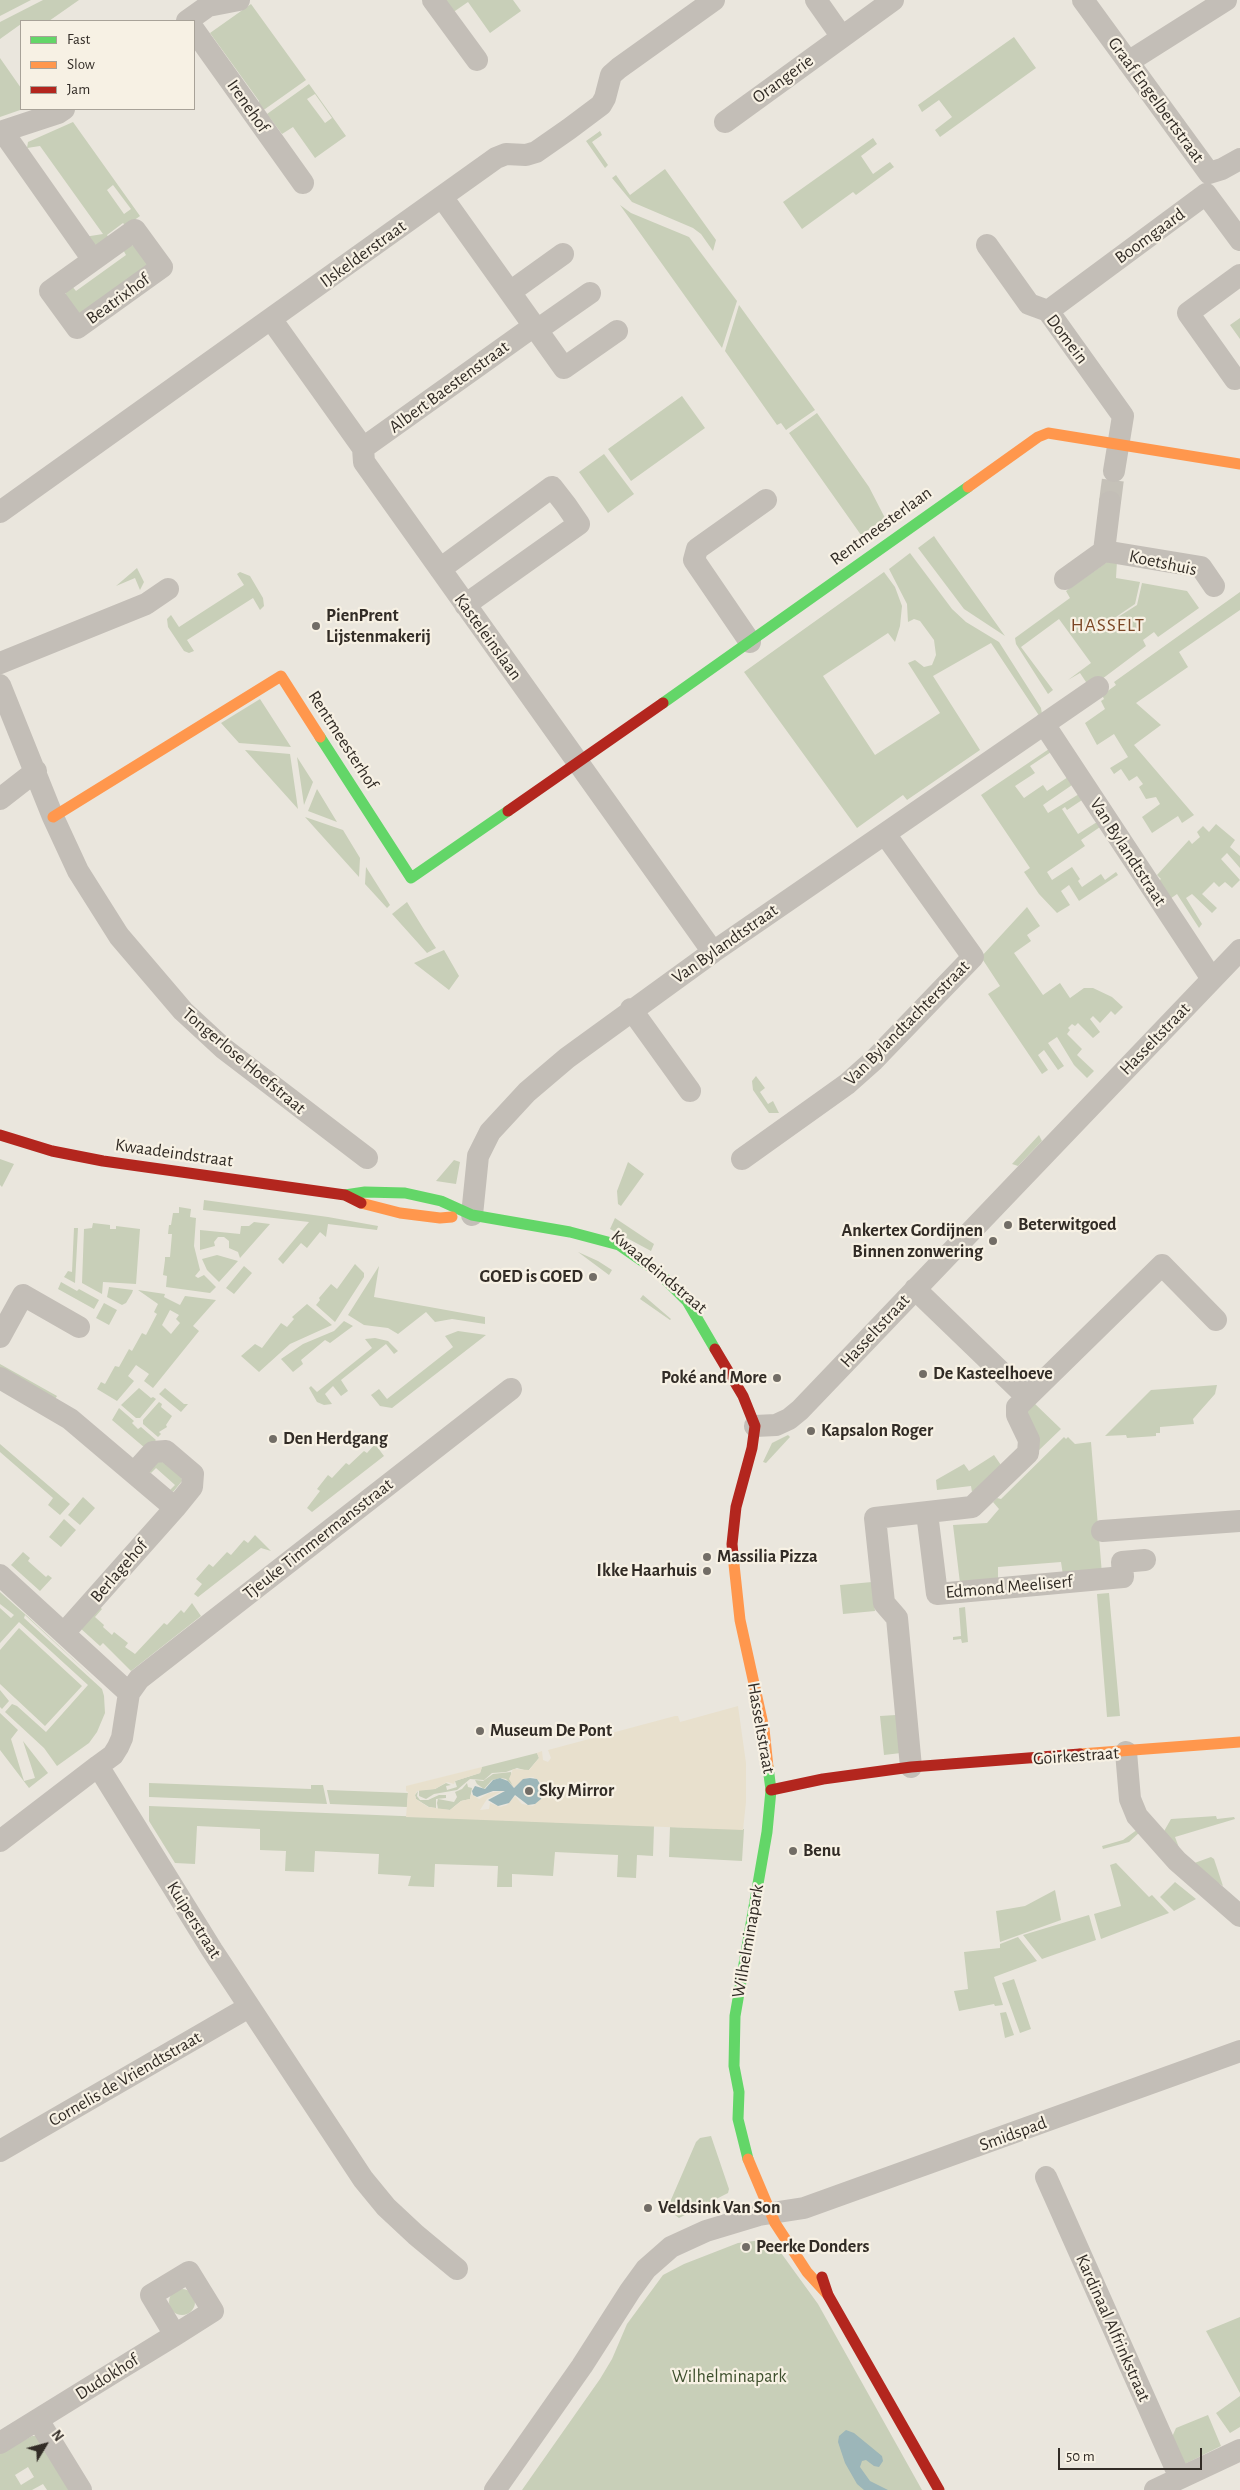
<!DOCTYPE html>
<html>
<head>
<meta charset="utf-8">
<style>
  body { margin:0 }
  #map { position:relative; width:1240px; height:2490px; overflow:hidden; background:#eae6dd; font-family:"Alegreya Sans",sans-serif }
  canvas { display:block }
  .legend { position:absolute; left:20px; top:20px; width:175px; height:90px; box-sizing:border-box; background:#f7f1e4; border:1px solid #a8a298; margin:0; padding:6px 9px; list-style:none; font-size:15px; color:#322c26 }
  .legend li { display:flex; align-items:center; gap:10px; height:25px }
  .legend b { width:25px; border:1px solid #a8a298 }
  .north { position:absolute; left:20px; top:2420px; width:50px; height:50px; -webkit-text-stroke:4px #f7f1e4; paint-order:stroke; rotate:53deg; font-size:14px; font-weight:700; line-height:20px; text-align:center; color:#322c26 }
  .north::after { content:''; display:block; margin:auto; width:18px; height:22px; background:#322c26; clip-path:polygon(50% 0,100% 100%,50% 72%,0 100%) }
  .scale { position:absolute; left:1058px; top:2448px; width:144px; height:22px; box-sizing:border-box; border:2px solid #322c26; border-top:0; padding-left:6px; font-size:15px; line-height:18px; white-space:nowrap; color:#322c26; -webkit-text-stroke:4px #f7f1e4; paint-order:stroke }
</style>
</head>
<body>
<div id="map">
<canvas width="1240" height="2490"></canvas>
<ul class="legend">
<li><b style="height:6px;background:#63d668"></b>Fast</li>
<li><b style="height:6px;background:#ff974d"></b>Slow</li>
<li><b style="height:6px;background:#b3261e"></b>Jam</li>
</ul>
<div class="north">N</div>
<div class="scale">50 m</div>
</div>
<script>
const c = document.querySelector('canvas').getContext('2d');
c.lineJoin = 'round';
function fillPath(path, color) {
  c.fillStyle = color;
  c.fill(path, 'evenodd');
}
function poly(rows) {
  const path = new Path2D();
  for (const r of rows) {
    if (r.length === 3) {
      path.moveTo(r[0] + r[2], r[1]);
      path.arc(r[0], r[1], r[2], 0, 2 * Math.PI);
      continue;
    }
    path.moveTo(r[0], r[1]);
    for (let i = 2; i < r.length; i += 2) path.lineTo(r[i], r[i + 1]);
  }
  return path;
}
function stroke(path, color, width, dash) {
  c.strokeStyle = color;
  c.lineWidth = width;
  c.lineCap = dash ? 'butt' : 'round';
  c.setLineDash(dash || []);
  c.stroke(path);
}
function label(font, color, halo, rows, align = 'center') {
  c.font = font + ' "Alegreya Sans",sans-serif';
  c.lineWidth = 4.5;
  c.setLineDash([]);
  c.textBaseline = 'middle';
  c.strokeStyle = halo;
  c.fillStyle = color;
  for (const [text, x, y, turn = 0] of rows) {
    c.save();
    c.translate(x, y);
    c.rotate((+turn || 0) * Math.PI / 180);
    c.textAlign = isNaN(turn) ? turn : align;
    if (halo) c.strokeText(text, 0, 0);
    c.fillText(text, 0, 0);
    c.restore();
  }
}
fillPath(poly([
  [0,0,31,0,0,16],
  [43,0,79,0,49,21,21,21,21,24,0,39,0,22],
  [441,0,513,0,521,11,490,33,468,2,452,13],
  [251,4,306,80,258,114,259,101,210,33],
  [1014,37,1036,68,940,137,935,130,952,117,939,100,922,112,918,105],
  [0,58,21,88,21,109,23,109,0,117],
  [309,84,346,136,315,158,293,127,282,134,267,114],
  [315,94,332,118,325,123,307,99],
  [73,122,140,216,126,226,123,223,107,235,111,241,97,246,84,237,103,234,40,146,27,148,28,142],
  [113,185,131,209,124,214,107,190],
  [600,131,602,135,592,142,608,165,605,168,586,141],
  [873,138,877,144,861,156,873,174,890,162,894,167,856,195,853,192,802,229,783,202],
  [665,169,716,240,713,251,701,234,693,228,632,202,612,178,616,175,630,195],
  [620,205,631,213,689,237,737,301,722,348],
  [134,245,148,265,82,315,65,302,66,291,71,285,76,291,126,255,122,248],
  [739,305,815,410,786,430,781,423,777,425,725,351],
  [1240,318,1240,339,1230,325],
  [682,396,705,428,631,481,608,449],
  [817,413,869,487,885,518,861,535,789,433],
  [604,454,634,494,608,513,579,472],
  [934,536,938,542,1005,636,964,609,918,548],
  [910,553,952,609,966,622,999,642,1041,708,1042,714,1040,717,991,643,933,676,980,750,907,800,903,795,857,828,744,672,884,572,895,587,902,606,900,626,895,642,888,633,823,676,875,755,940,713,908,663,915,660,924,667,932,665,936,655,934,640,920,621,914,619,908,622,907,604,889,569],
  [1110,560,1117,561,1116,578,1140,582,1135,604,1088,636,1137,605,1142,583,1187,591,1199,608,1158,637,1154,632,1143,640,1146,646,1090,688,1080,673,1068,680,1091,663,1059,619,1021,647,1053,690,1048,694,1016,644,1015,638,1070,598,1066,591],
  [137,568,144,582,140,590,135,578,116,586],
  [240,572,250,576,263,598,264,606,260,610,253,598,187,640,194,651,189,653,184,651,168,627,167,619,171,615,179,627,244,585,237,574],
  [1240,592,1240,610,1179,652,1188,667,1136,703,1161,725,1134,745,1194,815,1182,823,1178,816,1152,833,1142,817,1160,804,1156,797,1146,799,1139,787,1143,784,1137,776,1129,781,1121,769,1114,774,1110,768,1128,757,1114,734,1097,745,1085,723,1105,709,1101,701,1104,699,1102,695,1116,685,1114,682],
  [260,699,291,747,239,743,221,723],
  [1049,749,1051,752,1030,766,1035,773,1015,786,1024,798,1043,785,1047,791,1068,777,1072,785,1043,805,1048,813,1079,794,1082,800,1067,810,1065,807,1062,809,1078,834,1097,822,1100,827,1081,840,1085,846,1047,872,1052,880,1072,867,1080,879,1078,881,1082,887,1101,874,1105,880,1116,872,1118,875,1079,901,1069,885,1061,891,1070,905,1057,913,1039,894,1024,872,1030,868,981,795],
  [245,750,290,754,298,809],
  [297,757,313,782,304,805],
  [317,789,337,822,308,811],
  [305,817,343,830,360,858,359,877],
  [1216,824,1235,840,1230,847,1240,856,1240,868,1227,853,1221,859,1240,880,1232,888,1225,882,1219,887,1214,882,1202,894,1217,908,1212,913,1192,894,1186,898,1202,924,1199,928,1177,894,1167,901,1157,882,1161,879,1157,875,1189,840,1192,844,1200,837,1197,832,1203,826,1209,832],
  [366,867,390,905,387,908,365,884],
  [407,902,423,928,436,948,427,953,392,914],
  [1027,907,1040,926,1027,935,1031,941,1014,953,1043,995,1060,983,1070,998,1084,988,1093,988,1112,997,1123,1007,1115,1015,1111,1011,1100,1023,1093,1016,1090,1019,1100,1032,1093,1038,1078,1023,1075,1026,1072,1024,1068,1028,1070,1030,1067,1034,1082,1049,1077,1055,1094,1071,1087,1078,1074,1065,1057,1037,1048,1043,1064,1066,1058,1070,1044,1050,1038,1055,1048,1070,1042,1074,988,994,1000,986,981,957],
  [444,950,459,976,449,990,414,963],
  [756,1076,765,1088,760,1092,768,1104,773,1101,779,1113,769,1113,753,1090,752,1081],
  [1039,1135,1042,1141,1018,1166,1012,1164],
  [0,1159,14,1164,2,1187,0,1185],
  [454,1160,460,1162,456,1184,436,1181],
  [628,1162,644,1174,621,1206,618,1204,617,1191],
  [204,1200,328,1217,378,1226,377,1230,328,1224,326,1237,320,1232,307,1248,301,1243,283,1264,278,1259,309,1222,203,1210],
  [179,1207,191,1209,190,1217,196,1218,194,1246,200,1270,195,1276,198,1278,204,1275,216,1287,210,1293,166,1287,167,1276,163,1275,165,1260,165,1257,170,1257,172,1234,168,1234,169,1225,171,1225,173,1213,179,1213],
  [615,1218,654,1244,651,1251,610,1229],
  [254,1222,270,1224,240,1258,238,1252,229,1248,229,1241,224,1237,218,1237,214,1242,215,1246,200,1250,200,1230,240,1234,241,1226,249,1226],
  [93,1223,110,1225,110,1229,116,1229,116,1226,140,1229,136,1284,103,1282,102,1294,82,1283,84,1229,92,1228],
  [74,1228,78,1228,75,1283,64,1277,68,1271,72,1272],
  [578,1252,598,1261,612,1270,609,1275],
  [217,1255,238,1261,219,1282,207,1270,202,1259],
  [355,1264,364,1273,364,1277,335,1322,316,1305,320,1300,319,1298,331,1284,337,1289],
  [244,1266,252,1273,234,1294,226,1288],
  [379,1266,374,1297,485,1317,485,1324,452,1319,435,1322,426,1312,398,1334,388,1328,364,1325,348,1315],
  [61,1282,77,1291,79,1289,99,1300,94,1309,58,1289],
  [109,1287,133,1290,132,1293,126,1303,122,1305,107,1297],
  [138,1290,165,1294,164,1297,180,1305,185,1296,216,1300,193,1326,199,1331,153,1388,144,1381,149,1374,136,1365,128,1376,134,1381,117,1401,97,1389,101,1382,105,1384,115,1366,119,1367,129,1349,132,1351,142,1333,146,1335,157,1314,154,1312,158,1304],
  [170,1310,179,1315,176,1319,180,1323,171,1334,162,1325],
  [643,1295,671,1319,670,1320,640,1299],
  [104,1303,117,1310,109,1325,96,1318],
  [307,1304,332,1325,290,1344,259,1372,241,1356,255,1344,262,1348,281,1323,287,1327,294,1319,292,1317],
  [344,1321,353,1326,330,1343,325,1340,301,1360,303,1364,293,1372,281,1359,303,1344,334,1331],
  [458,1331,486,1335,392,1408,380,1406,371,1395,379,1389,387,1399,453,1347,445,1336],
  [375,1338,388,1341,398,1351,394,1354,386,1344,341,1380,348,1391,341,1396,333,1386,325,1394,332,1404,324,1405,317,1402,309,1388,311,1386,317,1392,372,1348,365,1339],
  [0,1364,57,1396,54,1401,0,1369],
  [1217,1385,1215,1394,1193,1419,1194,1424,1160,1427,1160,1433,1156,1433,1156,1436,1127,1438,1126,1435,1105,1436,1151,1390],
  [139,1388,151,1398,153,1397,156,1399,140,1418,136,1418,121,1405],
  [165,1388,184,1404,188,1404,181,1412,159,1394],
  [159,1402,162,1404,161,1407,172,1416,166,1425,167,1427,159,1432,161,1434,158,1437,143,1424,143,1420],
  [1034,1403,1061,1429,1036,1453,1024,1413],
  [119,1408,134,1421,132,1423,138,1429,141,1427,156,1440,151,1445,145,1448,112,1420],
  [788,1435,790,1437,766,1463,763,1462,772,1443],
  [1064,1437,1066,1439,1068,1437,1075,1444,1091,1442,1102,1574,1063,1575,1061,1562,998,1567,998,1581,960,1583,953,1525,987,1523,999,1509,993,1502,997,1498,1001,1499],
  [0,1444,70,1504,60,1515,48,1505,53,1498,0,1452],
  [375,1444,384,1456,312,1512,307,1508,320,1491,317,1489,328,1475,332,1478,346,1463,349,1465,364,1451,367,1453],
  [994,1455,1003,1468,972,1492,971,1486,937,1490,936,1480,964,1464,969,1471],
  [159,1460,181,1473,182,1481,173,1492,170,1490,175,1485,156,1468,151,1473,148,1471],
  [83,1497,95,1508,80,1525,68,1515],
  [64,1519,76,1530,61,1547,49,1537],
  [255,1535,271,1551,261,1548,198,1597,194,1594,202,1584,196,1579,209,1564,213,1567,227,1552,231,1555,244,1540,248,1543],
  [23,1552,30,1558,28,1561,46,1577,48,1575,52,1578,40,1591,11,1565],
  [872,1582,875,1611,843,1614,840,1585],
  [0,1592,26,1615,102,1686,25,1615,24,1618,102,1689,104,1696,105,1713,97,1732,89,1743,57,1766,44,1748,5,1712,12,1704,17,1706,46,1732,88,1685,19,1622,0,1643,0,1608,11,1618,14,1615,0,1604],
  [1109,1593,1120,1716,1107,1717,1097,1594],
  [192,1603,201,1616,131,1671,103,1643,100,1646,79,1627,97,1605,102,1609,95,1617,104,1625,103,1627,112,1635,114,1632,128,1643,125,1647,135,1654,164,1623,167,1625,181,1610,184,1613],
  [965,1607,968,1642,962,1643,961,1639,953,1640,953,1637,961,1636,959,1608],
  [19,1628,82,1686,45,1726,0,1684,0,1650],
  [0,1690,9,1701,2,1709,0,1707],
  [0,1713,18,1730,11,1739,24,1781,35,1778,23,1741,48,1773,29,1788,0,1750],
  [896,1715,901,1753,884,1755,880,1716],
  [537,1753,539,1758,528,1771,517,1768,506,1772,492,1773,484,1780,470,1779,457,1790,434,1794,426,1799,419,1796,419,1790,435,1789,446,1783,451,1785,446,1786,447,1790,457,1787,455,1781,480,1773,482,1767],
  [511,1772,513,1786,506,1779,501,1778,492,1780,484,1789,477,1784,475,1780,483,1781,493,1774],
  [149,1783,311,1789,311,1785,323,1785,327,1804,149,1797],
  [467,1783,468,1787,472,1788,470,1799,461,1801,450,1810,438,1809,437,1803,438,1799,454,1802,457,1797,455,1792,462,1789],
  [327,1790,408,1793,407,1807,330,1804],
  [418,1791,417,1796,420,1800,428,1800,439,1795,446,1795,446,1798,436,1799,436,1808,429,1807,416,1799,415,1795],
  [149,1806,654,1826,653,1856,637,1855,636,1878,617,1877,618,1855,555,1852,553,1876,512,1874,512,1887,497,1887,498,1866,435,1864,434,1887,408,1886,411,1876,378,1874,379,1854,315,1851,314,1872,285,1871,286,1851,260,1850,260,1829,197,1826,195,1864,175,1863,149,1821],
  [1216,1816,1217,1819,1234,1817,1235,1819,1175,1837,1181,1853,1163,1833,1171,1819],
  [670,1827,744,1829,742,1861,669,1857],
  [1138,1829,1140,1832,1129,1842,1103,1849,1102,1846,1123,1840],
  [1211,1857,1214,1859,1223,1886,1189,1865],
  [1116,1863,1149,1897,1152,1895,1169,1913,1101,1939,1094,1914,1121,1906,1110,1865],
  [1175,1882,1196,1899,1174,1911,1160,1897],
  [1055,1890,1061,1920,1000,1942,996,1911,1025,1906],
  [1089,1915,1096,1940,1042,1959,1023,1935],
  [1018,1937,1037,1961,994,1977,1003,2005,995,2006,994,2004,959,2011,954,1991,968,1989,964,1952,1000,1948,1000,1944],
  [1014,1979,1031,2029,1020,2033,1002,1983],
  [1006,2012,1014,2035,1005,2038,1000,2013],
  [711,2136,729,2189,728,2193,679,2218,667,2209,696,2142,700,2138],
  [762,2240,776,2246,818,2304,922,2490,522,2490,600,2379,612,2359,627,2324,663,2275,684,2264,738,2243],
  [182,2302,13],
  [1240,2317,1240,2393,1206,2331],
  [1240,2396,1240,2427,1230,2433,1216,2413],
  [1208,2415,1221,2446,1183,2465,1172,2437,1176,2428],
  [32,2436,36,2436,73,2490,47,2490,43,2484,32,2490,0,2490,0,2453],
  [28,2467,34,2477,21,2485,15,2475]
]), '#c8cfb8');
fillPath(poly([
  [738,1706,746,1763,746,1802,743,1830,406,1817,408,1792,406,1791,406,1786,482,1767,480,1773,455,1781,454,1784,447,1782,435,1789,417,1791,415,1795,416,1799,428,1807,450,1810,461,1801,470,1799,471,1794,479,1799,489,1793,502,1791,487,1799,480,1810,489,1809,490,1803,500,1807,507,1805,515,1796,522,1804,533,1806,543,1796,543,1788,540,1781,533,1777,526,1778,514,1788,509,1779,513,1769,529,1770,539,1758,537,1753,542,1751,543,1760,548,1762,551,1758,548,1750,675,1716,678,1716,680,1722]
]), '#e8e0cd');
fillPath(poly([
  [500,1778,508,1781,514,1788,523,1779,530,1778,537,1779,543,1789,541,1799,535,1804,528,1805,515,1795,509,1803,498,1806,488,1800,505,1791,493,1791,477,1797,473,1795,472,1791,475,1786,485,1789,493,1780],
  [846,2430,854,2433,882,2456,883,2461,879,2467,874,2466,866,2460,862,2461,860,2467,870,2481,888,2490,864,2490,857,2484,845,2463,838,2442,839,2436]
]), '#9cb6b9');
stroke(poly([
  [1110,502,1114,471]
]), '#c5c1b8', 22, [22, 11]);
stroke(poly([
  [433,0,477,60],
  [816,0,842,37],
  [1083,0,1209,173,1222,169,1240,159],
  [187,21,208,6,239,0],
  [194,30,303,183],
  [1128,62,1226,0],
  [725,122,893,0],
  [0,132,58,113,64,109],
  [3,132,93,260],
  [442,197,564,368,617,331],
  [135,230,162,267,77,328,50,291,135,230],
  [987,245,1029,304,1048,311,1123,416,1114,471],
  [510,292,563,254],
  [1048,311,1206,194,1240,240],
  [271,319,363,448,364,462,713,952],
  [537,330,590,293],
  [1235,379,1188,313,1240,275],
  [363,448,534,326],
  [0,512,496,158,506,154,526,155,536,152,569,129,601,105,605,98,611,75,619,68,714,0],
  [1104,551,1110,502],
  [440,569,552,487,566,505,579,524,465,605],
  [1065,579,1104,551,1201,567,1214,586],
  [750,642,694,560,697,549,766,500],
  [0,663,146,604,168,589],
  [0,685,53,817,78,871,119,936,183,1011,223,1048,367,1158],
  [1044,724,1212,979],
  [0,799,36,771],
  [631,1009,690,1091],
  [742,1159,847,1084,874,1060,973,957,885,834],
  [472,1215,478,1156,490,1132,527,1092,567,1058,713,952,1098,687],
  [915,1289,1027,1397],
  [0,1337,23,1295,79,1327],
  [0,1378,70,1419,175,1508,64,1633],
  [755,1426,776,1425,789,1419,800,1410,1240,950],
  [134,1473,153,1452,166,1451,193,1474,192,1487,175,1508],
  [927,1513,937,1594,1123,1577,1122,1562,1145,1560],
  [1102,1531,1240,1521],
  [0,1575,129,1693,122,1738,118,1747,113,1755,98,1766,212,1950,363,2179,386,2207,416,2235,457,2269],
  [129,1693,139,1679,511,1389],
  [1126,1752,1130,1799,1137,1816,1177,1861,1240,1916],
  [911,1767,897,1618,884,1603,875,1518,972,1507,1028,1453,1029,1440,1017,1415,1017,1407,1162,1265,1216,1320],
  [0,1841,98,1766],
  [0,2151,249,2007],
  [1046,2177,1180,2478],
  [38,2420,81,2490],
  [0,2443,113,2373,175,2335,213,2311,189,2272,151,2295,175,2335],
  [495,2490,582,2366,630,2291,646,2269,671,2247,706,2231,759,2215,804,2208,1240,2051],
  [1155,2490,1240,2450]
]), '#c3beb7', 22);
stroke(poly([
  [663,703,968,487],
  [320,737,411,878,508,811],
  [345,1195,365,1192,405,1193,441,1201,472,1215,570,1232,619,1245,658,1272,687,1301,715,1349],
  [748,2159,738,2119,739,2092,734,2066,735,2016,767,1832,771,1790,768,1767]
]), '#63d668', 11);
stroke(poly([
  [968,487,1038,437,1048,433,1240,464],
  [53,817,281,676,320,737],
  [361,1203,400,1213,440,1218,452,1217],
  [733,1555,740,1620,764,1729,768,1767],
  [1080,1754,1240,1742],
  [748,2159,775,2223,807,2272,828,2295]
]), '#ff974d', 11);
stroke(poly([
  [508,811,663,703],
  [0,1135,52,1151,103,1161,345,1195,361,1203],
  [715,1349,743,1396,755,1426,752,1448,736,1507,732,1544,733,1555],
  [771,1790,823,1779,911,1767,1080,1754],
  [822,2277,828,2295,939,2490]
]), '#b3261e', 11);
for (const [x, y, r, color] of [
  [316,626,5,"#726d66"],
  [1008,1225,5,"#726d66"],
  [993,1241,5,"#726d66"],
  [593,1277,5,"#726d66"],
  [923,1374,5,"#726d66"],
  [777,1378,5,"#726d66"],
  [811,1431,5,"#726d66"],
  [273,1439,5,"#726d66"],
  [707,1557,5,"#726d66"],
  [707,1571,5,"#726d66"],
  [480,1731,5,"#726d66"],
  [529,1791,5,"#726d66"],
  [793,1851,5,"#726d66"],
  [648,2208,5,"#726d66"],
  [746,2247,5,"#726d66"]
]) {
  const dot = new Path2D();
  dot.arc(x, y, r, 0, 2 * Math.PI);
  c.fillStyle = color;
  c.fill(dot);
  stroke(dot, '#f7f1e4', 2);
}
label('18px', '#322c26', '#f7f1e4', [
  ["Orangerie",783,79,-36],
  ["Graaf Engelbertstraat",1156,100,54],
  ["Irenehof",248,106,55],
  ["Boomgaard",1150,236,-36],
  ["IJskelderstraat",363,254,-36],
  ["Beatrixhof",118,299,-36],
  ["Domein",1067,339,53],
  ["Albert Baestenstraat",449,387,-36],
  ["Rentmeesterlaan",881,526,-36],
  ["Koetshuis",1163,563,12],
  ["Kasteleinslaan",488,637,54],
  ["Rentmeesterhof",343,740,57],
  ["Van Bylandtstraat",1128,852,57],
  ["Van Bylandtstraat",725,944,-35],
  ["Van Bylandtachterstraat",907,1023,-45],
  ["Hasseltstraat",1155,1039,-46],
  ["Tongerlose Hoefstraat",244,1061,40],
  ["Kwaadeindstraat",174,1153,8],
  ["Kwaadeindstraat",659,1272,40],
  ["Hasseltstraat",875,1331,-47],
  ["Tjeuke Timmermansstraat",318,1539,-38],
  ["Berlagehof",119,1571,-49],
  ["Edmond Meeliserf",1009,1587,-5],
  ["Hasseltstraat",761,1728,80],
  ["Goirkestraat",1076,1756,-4],
  ["Kuiperstraat",194,1920,58],
  ["Wilhelminapark",748,1941,-80],
  ["Cornelis de Vriendtstraat",125,2079,-30],
  ["Smidspad",1013,2134,-20],
  ["Kardinaal Alfrinkstraat",1113,2328,66],
  ["Dudokhof",107,2377,-32]
]);
label('bold 18px', '#322c26', '#f7f1e4', [
  ["PienPrent",326,616],
  ["Lijstenmakerij",326,637],
  ["Beterwitgoed",1018,1225],
  ["Ankertex Gordijnen",983,1231,"right"],
  ["Binnen zonwering",983,1252,"right"],
  ["GOED is GOED",583,1277,"right"],
  ["De Kasteelhoeve",933,1374],
  ["Poké and More",767,1378,"right"],
  ["Kapsalon Roger",821,1431],
  ["Den Herdgang",283,1439],
  ["Massilia Pizza",717,1557],
  ["Ikke Haarhuis",697,1571,"right"],
  ["Museum De Pont",490,1731],
  ["Sky Mirror",539,1791],
  ["Benu",803,1851],
  ["Veldsink Van Son",658,2208],
  ["Peerke Donders",756,2247]
], 'left');
label('18px', '#3d4f2c', '#f7f1e4', [
  ["Wilhelminapark",729,2377]
]);
c.letterSpacing = '1px';
label('19px', '#7b4625', '#f7f1e4', [
  ["HASSELT",1108,625]
]);
c.letterSpacing = '0px';
</script>
</body>
</html>
